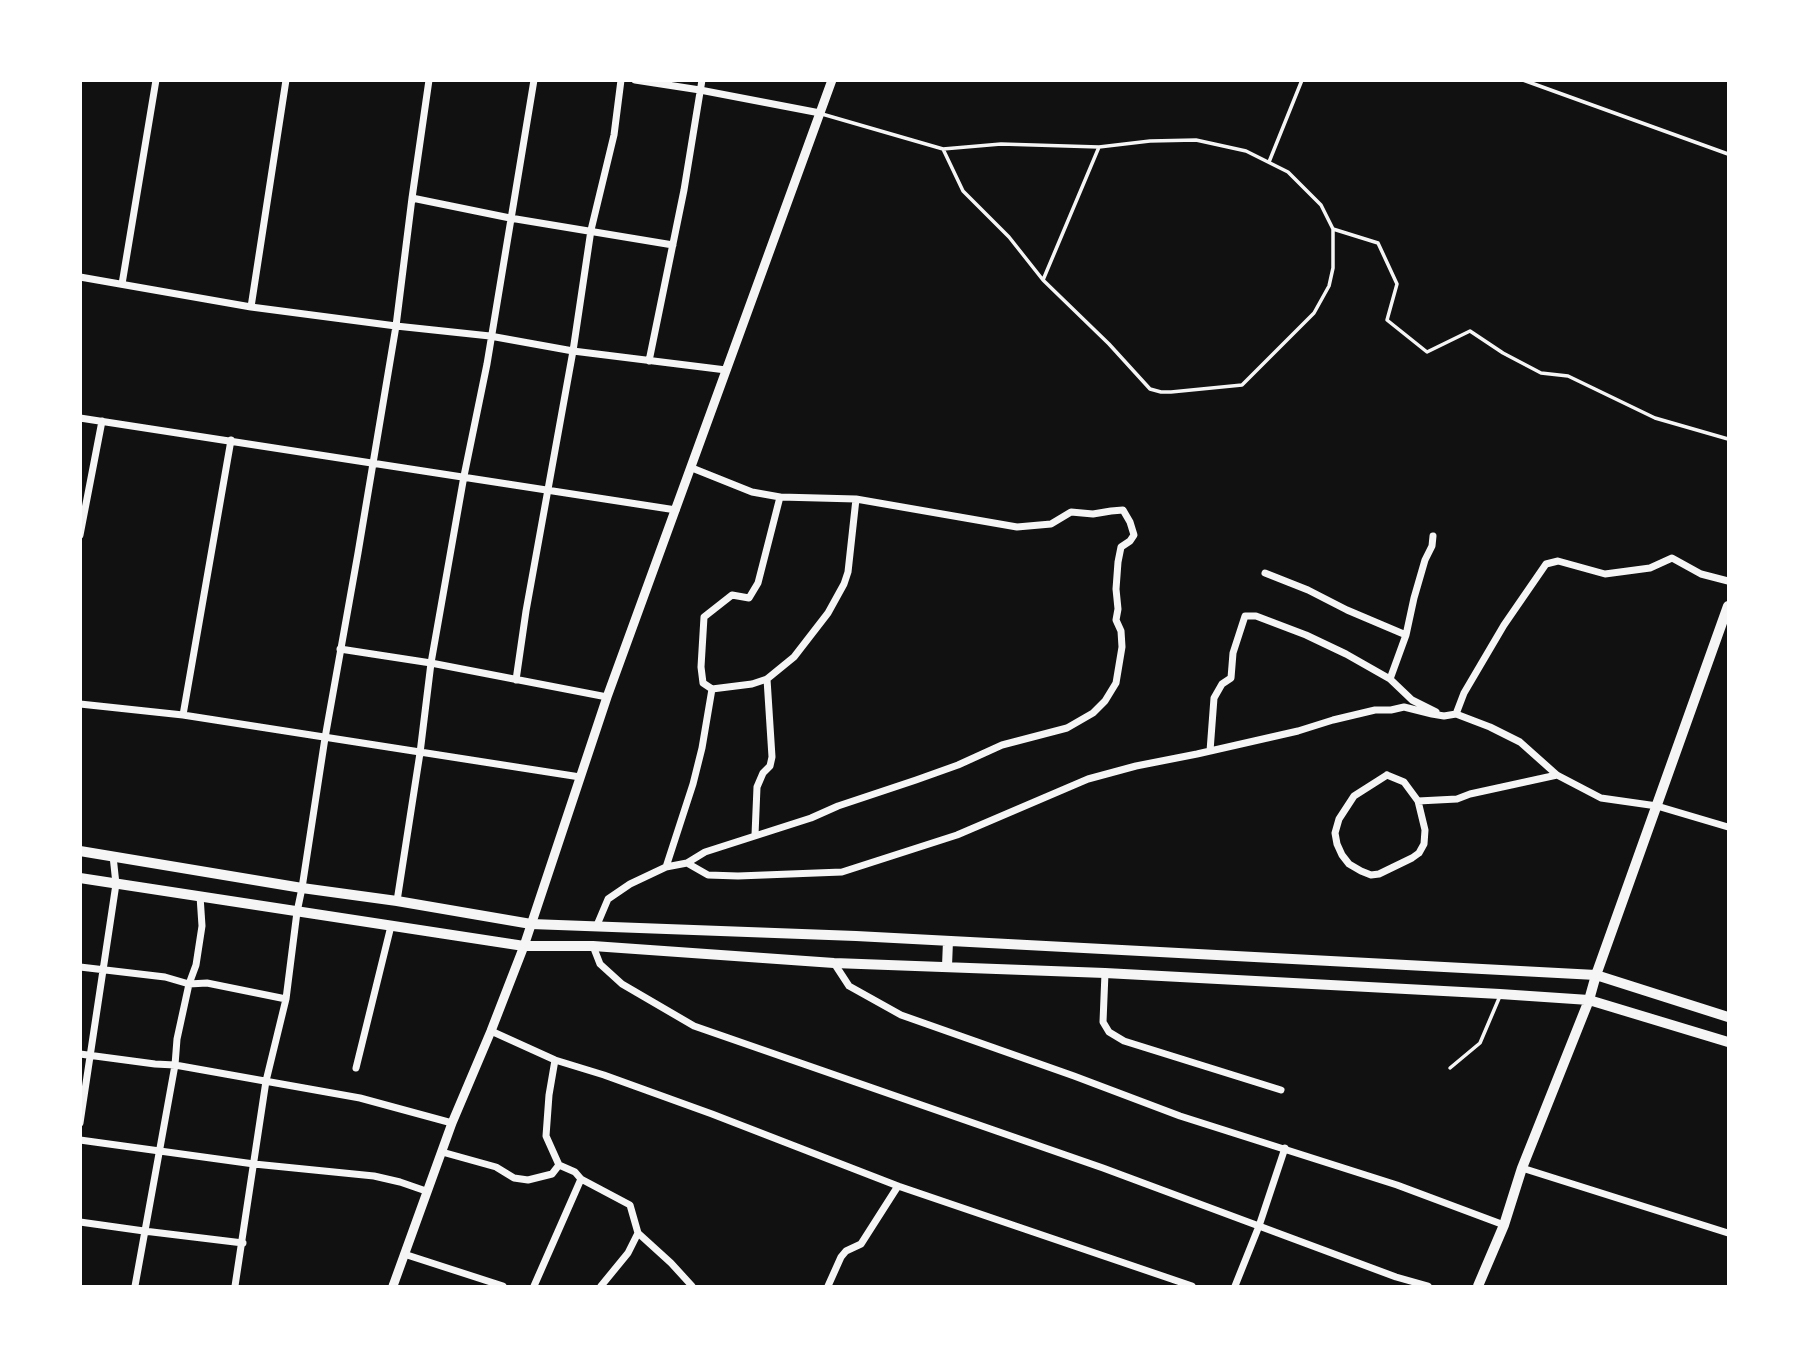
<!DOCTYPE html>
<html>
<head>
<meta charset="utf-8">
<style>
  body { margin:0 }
  #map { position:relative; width:1809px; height:1367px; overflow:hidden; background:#111; font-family:"Nunito Sans",sans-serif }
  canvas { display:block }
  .frame { position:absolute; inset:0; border:82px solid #fff; pointer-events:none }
</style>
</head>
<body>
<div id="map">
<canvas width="1809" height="1367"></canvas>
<div class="frame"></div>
</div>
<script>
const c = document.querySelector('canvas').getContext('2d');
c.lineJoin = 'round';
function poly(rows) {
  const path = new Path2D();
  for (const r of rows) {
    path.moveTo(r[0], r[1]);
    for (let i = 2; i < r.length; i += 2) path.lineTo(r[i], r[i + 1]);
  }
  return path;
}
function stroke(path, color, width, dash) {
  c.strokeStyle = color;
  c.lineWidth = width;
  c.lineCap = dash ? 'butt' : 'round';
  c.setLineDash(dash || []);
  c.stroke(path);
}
stroke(poly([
  [1523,80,1728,154],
  [822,114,943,149,1001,144,1099,147,1150,141,1196,140,1246,151,1288,172,1321,205,1333,229,1333,268,1329,286,1314,313,1242,385,1171,392,1161,392,1150,389,1109,344,1043,280,1009,237,963,191,943,149],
  [1269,162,1302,80],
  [1333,229,1378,243,1397,284,1387,320,1427,352,1470,331,1503,353,1541,373,1568,376,1655,418,1728,439],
  [1043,280,1099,147],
  [1450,1068,1480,1043,1500,996]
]), '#f5f5f5', 3.5);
stroke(poly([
  [635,80,700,90,820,113],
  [412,198,510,218,673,245],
  [80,277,251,307,396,326,490,336,573,351,726,370],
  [122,284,156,80],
  [251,307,286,80],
  [649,361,684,190,702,80],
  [80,418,676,510],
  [780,497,758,583,749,598,732,595,704,617,701,667,703,683,712,689,752,684,767,679,794,657,828,613,844,584,848,572,856,499],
  [80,535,102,421],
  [1265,573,1308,590,1347,610,1406,635],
  [340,649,431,663,607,697],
  [1390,679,1406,635,1414,598,1425,560,1432,546,1433,536],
  [516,680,526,611,573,351,591,230,614,135,621,80],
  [80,704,183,715,580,777],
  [1456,714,1464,693,1504,625,1546,564,1558,561,1605,574,1650,568,1672,558,1701,574,1728,581],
  [183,715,231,440],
  [1210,751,1214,698,1222,684,1231,678,1233,653,1245,616,1256,616,1306,635,1346,654,1390,679,1412,700,1436,712],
  [1387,775,1404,782,1418,801,1425,830,1424,844,1419,853,1412,858,1379,874,1371,875,1361,871,1349,864,1342,855,1337,844,1335,833,1339,819,1354,796,1387,775],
  [1418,801,1457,799,1470,794,1557,775],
  [755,835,757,787,763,773,770,766,772,757,767,679],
  [687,863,705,852,811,818,838,806,916,780,958,765,1002,745,1067,728,1093,713,1105,701,1116,683,1122,647,1121,631,1116,620,1118,609,1116,589,1118,562,1121,547,1130,541,1134,535,1130,522,1123,510,1111,511,1093,514,1071,512,1051,524,1017,527,856,499,780,497,752,492,692,468],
  [666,867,693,784,702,748,712,689],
  [397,901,420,753,431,663,464,476,487,364,534,80],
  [597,925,608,899,630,884,666,867,687,863,708,875,738,876,842,872,957,835,1088,779,1136,766,1197,754,1298,731,1333,720,1375,710,1391,710,1404,707,1432,714,1444,716,1456,714,1490,727,1520,742,1557,775,1601,798,1657,806,1728,827],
  [593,946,600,964,622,984,694,1026,1103,1168,1396,1277,1428,1286],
  [834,963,849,986,901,1015,1074,1076,1180,1116,1397,1185,1504,1225],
  [80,967,165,977,189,984,207,983,286,999],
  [1105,973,1103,1022,1109,1032,1124,1041,1281,1090],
  [491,1031,555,1060,604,1075,712,1114,898,1186,1192,1286],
  [80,1054,155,1064,175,1065,360,1098,452,1123],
  [555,1060,549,1095,546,1136,559,1165],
  [356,1068,391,926],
  [80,1123,116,884,113,856],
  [80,1140,254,1164,374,1176,400,1182,426,1191],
  [442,1152,496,1167,514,1178,528,1180,552,1174,559,1165,575,1172,581,1179,630,1205,638,1233,671,1263,692,1286],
  [1522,1168,1728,1233],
  [80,1222,144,1231,243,1243],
  [404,1254,503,1286],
  [135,1286,175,1065,177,1039,189,984,196,965,202,926,200,896],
  [235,1286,266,1081,286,999,297,912,302,888,325,738,358,553,396,326,412,198,429,80],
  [534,1286,581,1179],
  [601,1286,628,1253,638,1233],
  [828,1286,841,1257,846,1251,861,1244,898,1186],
  [1235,1286,1259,1226,1285,1148]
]), '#f5f5f5', 7);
stroke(poly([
  [393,1286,452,1123,491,1031,524,946,607,697,832,80]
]), '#f5f5f5', 9);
stroke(poly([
  [80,851,302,888,397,901,531,924,856,936,1596,975,1728,1017],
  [80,878,524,946,593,946,834,963,1105,973,1500,994,1589,1000,1728,1042],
  [947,966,948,941],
  [1478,1286,1504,1225,1522,1168,1589,1000,1596,975,1728,606]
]), '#f5f5f5', 10);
</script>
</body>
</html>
